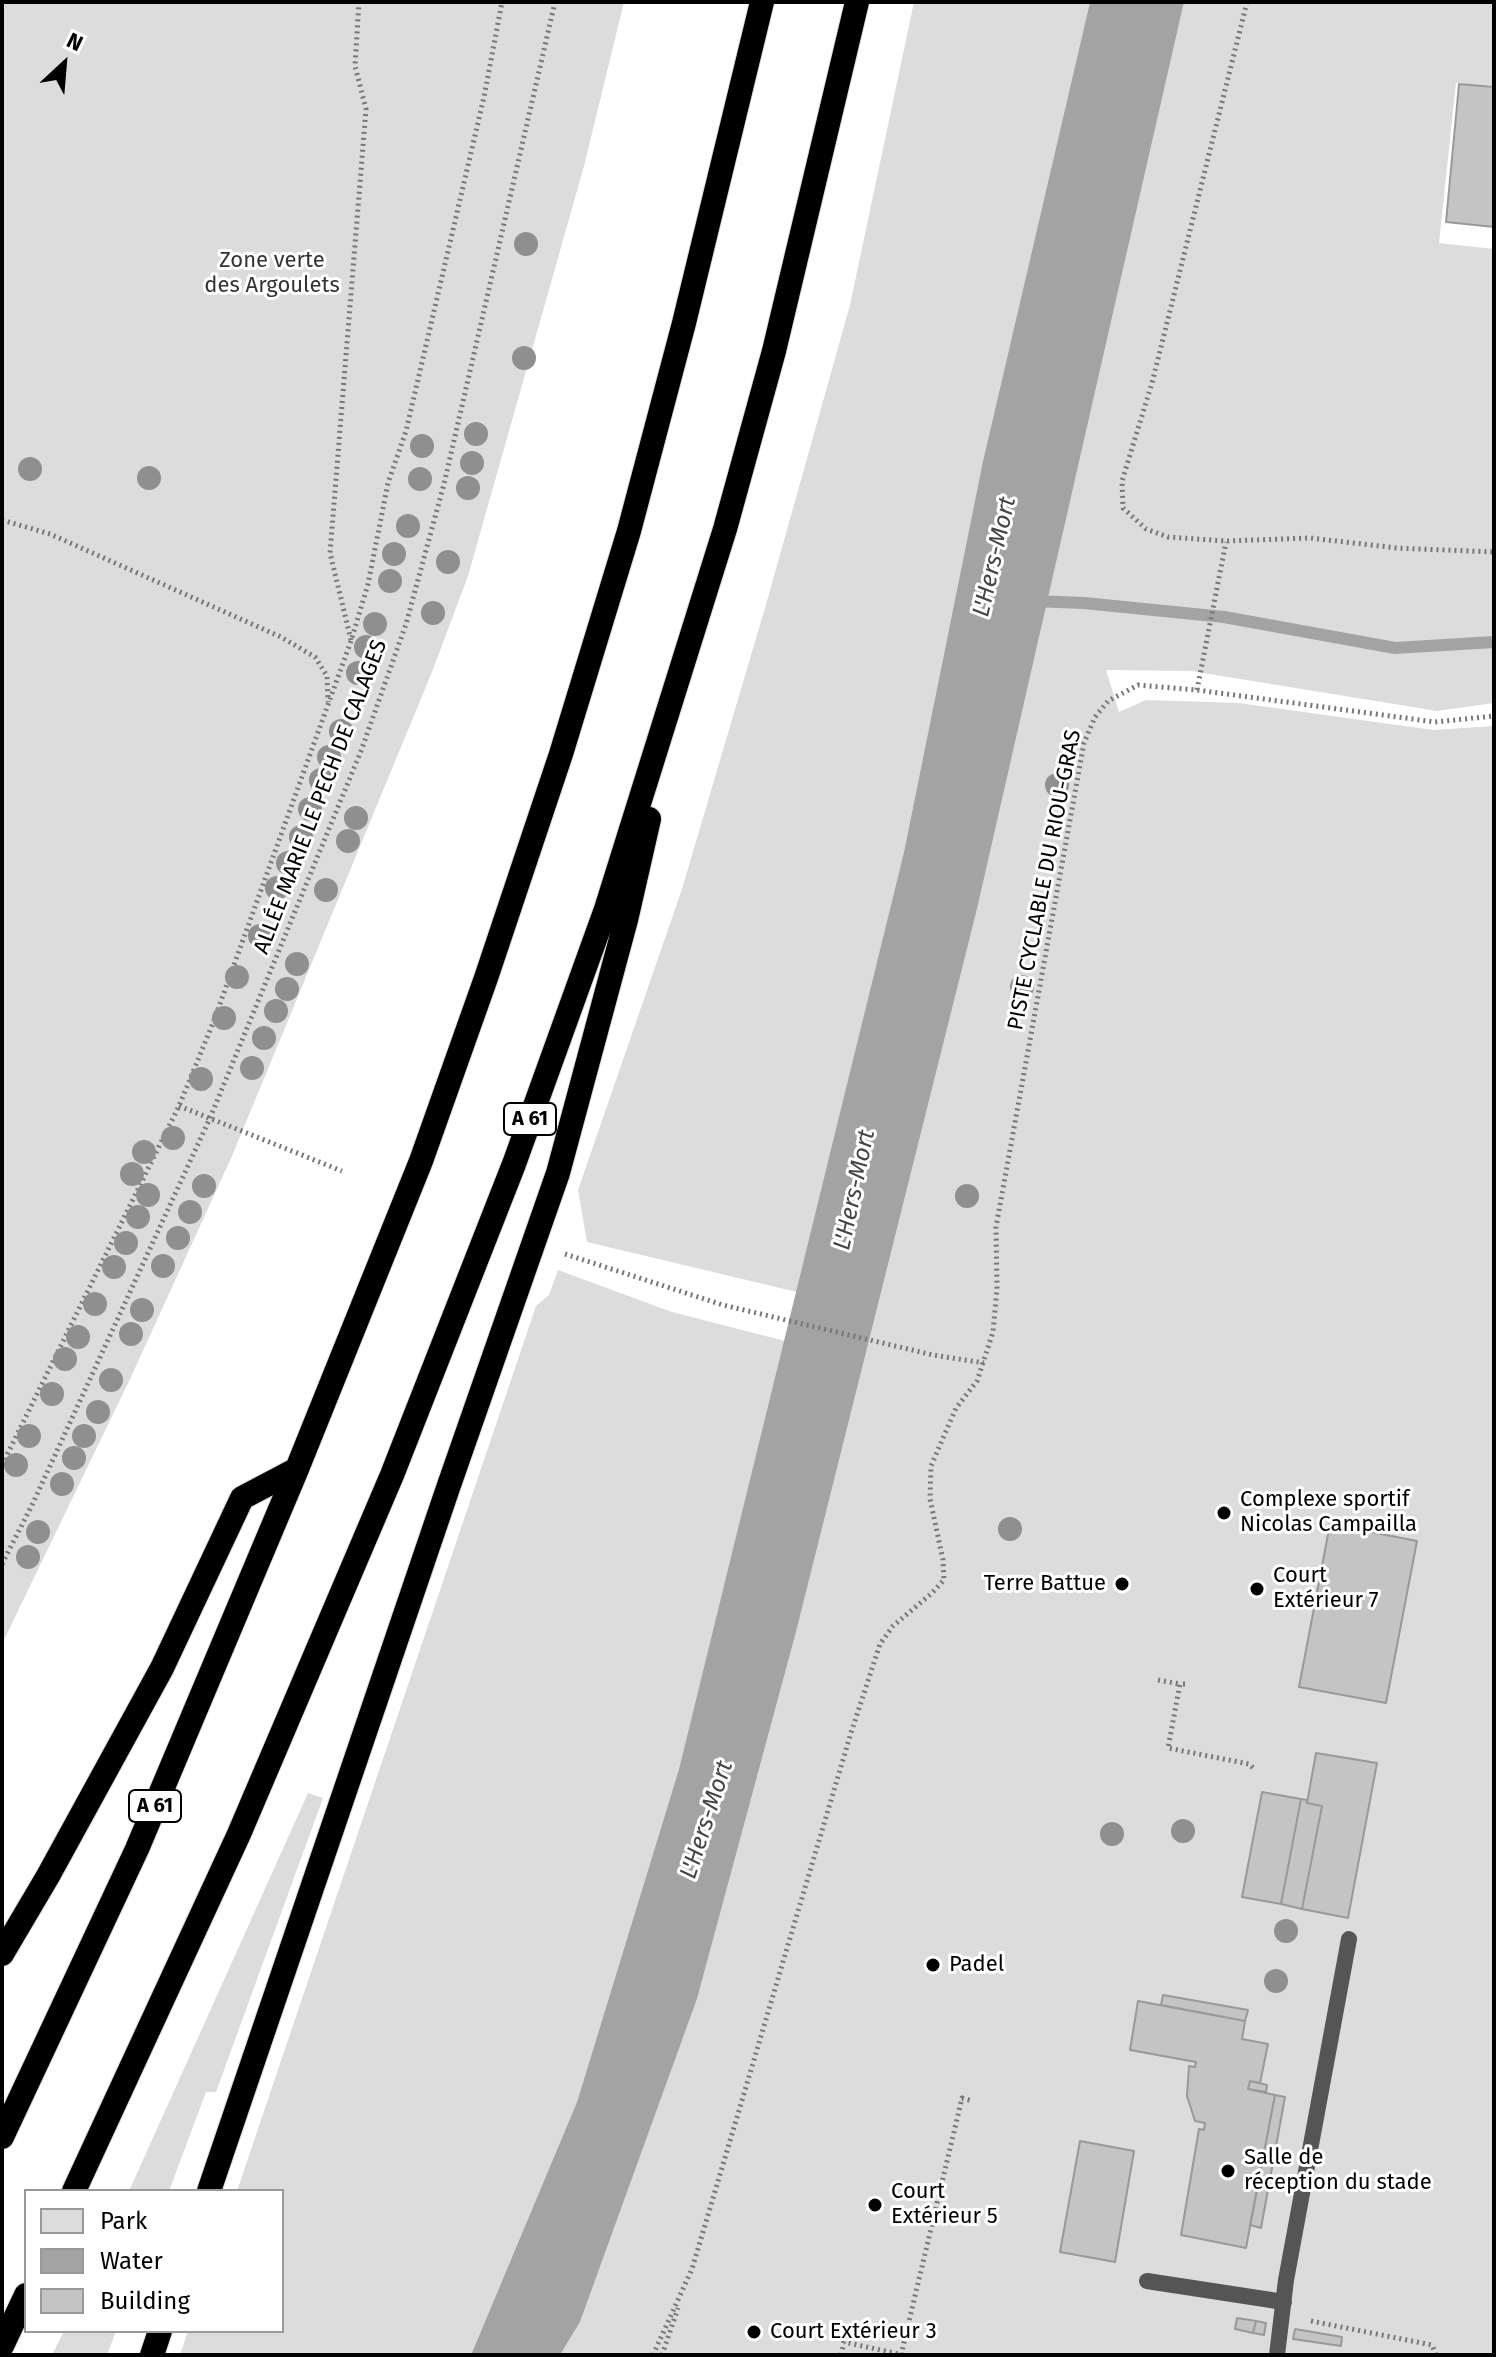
<!DOCTYPE html>
<html>
<head>
<meta charset="utf-8">
<style>
  body { margin:0 }
  #map { position:relative; width:1496px; height:2357px; overflow:hidden; background:#fff; font-family:"Fira Sans",sans-serif }
  canvas { display:block }
  .frame { position:absolute; inset:0; border:4px solid #000; pointer-events:none }
  .legend { position:absolute; left:24px; top:2189px; width:260px; height:144px; box-sizing:border-box; background:#fff; border:2px solid #999; margin:0; padding:10px 14px; list-style:none; font-size:24px; color:#000 }
  .legend li { display:flex; align-items:center; gap:16px; height:40px }
  .legend b { width:40px; border:2px solid #999 }
  .north { position:absolute; left:24px; top:24px; width:80px; height:80px; -webkit-text-stroke:6px #fff; paint-order:stroke; rotate:26deg; font-size:22px; font-weight:700; line-height:32px; text-align:center; color:#000 }
  .north::after { content:''; display:block; margin:auto; width:28px; height:36px; background:#000; clip-path:polygon(50% 0,100% 100%,50% 72%,0 100%) }
</style>
</head>
<body>
<div id="map">
<canvas width="1496" height="2357"></canvas>
<div class="frame"></div>
<ul class="legend">
<li><b style="height:22px;background:#dcdcdc"></b>Park</li>
<li><b style="height:22px;background:#a3a3a3"></b>Water</li>
<li><b style="height:22px;background:#c4c4c4"></b>Building</li>
</ul>
<div class="north">N</div>
</div>
<script>
const c = document.querySelector('canvas').getContext('2d');
c.lineJoin = 'round';
function fillPath(path, color) {
  c.fillStyle = color;
  c.fill(path, 'evenodd');
}
function poly(rows) {
  const path = new Path2D();
  for (const r of rows) {
    path.moveTo(r[0], r[1]);
    for (let i = 2; i < r.length; i += 2) path.lineTo(r[i], r[i + 1]);
  }
  return path;
}
function stroke(path, color, width, dash) {
  c.strokeStyle = color;
  c.lineWidth = width;
  c.lineCap = dash ? 'butt' : 'round';
  c.setLineDash(dash || []);
  c.stroke(path);
}
function label(font, color, halo, rows, align = 'center') {
  c.font = font + ' "Fira Sans",sans-serif';
  c.lineWidth = 6;
  c.setLineDash([]);
  c.textBaseline = 'middle';
  c.strokeStyle = halo;
  c.fillStyle = color;
  for (const [text, x, y, turn = 0] of rows) {
    c.save();
    c.translate(x, y);
    c.rotate((+turn || 0) * Math.PI / 180);
    c.textAlign = isNaN(turn) ? turn : align;
    if (halo) c.strokeText(text, 0, 0);
    c.fillText(text, 0, 0);
    c.restore();
  }
}
fillPath(poly([
  [2,2,624,2,584,166,468,576,432,672,232,1156,131,1377,2,1644],
  [914,2,1090,2,983,461,904,852,797,1292,587,1242,578,1190,682,889,767,601,850,305],
  [1184,2,1494,2,1494,86,1456,83,1439,243,1494,249,1494,703,1437,711,1191,671,1106,670,1119,712,1146,700,1239,703,1433,730,1494,726,1494,2355,560,2355,580,2322,697,1999,796,1632,977,909],
  [558,1270,672,1312,785,1341,679,1769,577,2102,471,2355,180,2355,188,2331,282,2331,282,2191,237,2191,536,1306,549,1295],
  [308,1793,323,1798,216,2092,206,2092,169,2191,129,2191],
  [64,2331,116,2331,107,2355,52,2355]
]), '#dcdcdc');
fillPath(poly([
  [1090,2,1184,2,977,909,796,1632,697,1999,580,2322,560,2355,471,2355,577,2102,679,1769,904,852,983,461]
]), '#a3a3a3');
stroke(poly([
  [1033,601,1084,603,1224,617,1395,648,1494,642]
]), '#a3a3a3', 12);
const building = poly([
  [1459,84,1494,87,1494,227,1446,222,1459,84],
  [1330,1524,1417,1541,1386,1703,1299,1687,1330,1524],
  [1316,1753,1377,1763,1348,1918,1302,1909,1322,1806,1307,1803,1316,1753],
  [1262,1792,1301,1799,1281,1904,1242,1897,1262,1792],
  [1301,1799,1307,1800,1307,1803,1322,1806,1302,1909,1281,1904,1301,1799],
  [1163,1995,1248,2010,1245,2021,1161,2005,1163,1995],
  [1138,2001,1245,2021,1242,2039,1268,2044,1260,2083,1250,2081,1248,2089,1275,2095,1246,2248,1181,2235,1199,2129,1204,2130,1205,2123,1195,2121,1187,2096,1189,2066,1195,2067,1196,2062,1130,2050,1138,2001],
  [1250,2081,1267,2085,1266,2092,1248,2089,1250,2081],
  [1275,2095,1285,2097,1261,2228,1250,2225,1275,2095],
  [1080,2141,1134,2151,1115,2262,1060,2252,1080,2141],
  [1237,2318,1256,2321,1253,2333,1235,2329,1237,2318],
  [1256,2321,1266,2323,1264,2335,1253,2333,1256,2321],
  [1295,2329,1342,2337,1341,2346,1293,2339,1295,2329]
]);
fillPath(building, '#c4c4c4');
stroke(building, '#999', 2);
const motorway = poly([
  [2,1954,48,1876,162,1668,242,1498,297,1469],
  [2,2137,137,1849,297,1469,421,1161,486,978,561,754,629,531,684,323,762,2],
  [74,2191,239,1834,392,1475,514,1164,606,909,725,529,774,351,857,2],
  [209,2191,448,1488,558,1173,626,920,649,819],
  [2,2346,26,2295],
  [152,2355,160,2331]
]);
stroke(motorway, '#dbdbdb', 26);
stroke(poly([
  [1247,2,1152,383,1122,481,1123,508,1146,529,1168,537,1226,541,1310,538,1397,548,1494,552],
  [2,520,50,534,281,637,315,657,327,676,328,702],
  [351,640,330,553,366,109,355,66,359,2],
  [1197,690,1226,542],
  [179,1106,342,1171],
  [565,1254,723,1305,933,1355,984,1363],
  [2,1465,179,1106,213,1023,351,641,368,584,388,483,406,431,484,97,502,2],
  [2,1564,33,1503,210,1118,361,751,406,624,444,484,555,2],
  [1158,1680,1180,1684],
  [1185,1684,1180,1684,1168,1748,1249,1764,1255,1770],
  [1311,2321,1432,2345,1436,2355],
  [653,2355,692,2269,850,1736,880,1644,893,1626,932,1593,944,1580,943,1560,930,1499,931,1466,956,1408,977,1381,993,1332,997,1289,996,1227,1084,743,1095,717,1108,701,1138,685,1197,690,1435,722,1494,716],
  [662,2355,678,2308],
  [841,2355,844,2342,903,2355],
  [901,2355,962,2098,972,2101]
]), '#777', 5, [2, 4]);
stroke(poly([
  [1147,2281,1284,2302],
  [1277,2355,1286,2280,1349,1939]
]), '#555', 16);
stroke(motorway, '#000', 24);
c.fillStyle = '#8f8f8f';
for (const [x, y] of [
  [526,244],
  [524,358],
  [476,434],
  [422,446],
  [472,463],
  [30,469],
  [149,478],
  [420,479],
  [468,488],
  [408,526],
  [394,554],
  [448,562],
  [390,581],
  [433,613],
  [375,624],
  [366,647],
  [358,673],
  [341,731],
  [329,757],
  [321,780],
  [1057,785],
  [310,809],
  [356,818],
  [301,837],
  [348,841],
  [288,863],
  [277,888],
  [326,890],
  [260,936],
  [297,964],
  [237,977],
  [1022,987],
  [287,989],
  [276,1011],
  [224,1018],
  [264,1038],
  [252,1068],
  [201,1079],
  [173,1138],
  [144,1152],
  [132,1174],
  [204,1186],
  [148,1195],
  [967,1196],
  [190,1212],
  [138,1217],
  [178,1238],
  [126,1243],
  [163,1266],
  [114,1267],
  [95,1304],
  [142,1310],
  [131,1334],
  [78,1337],
  [65,1359],
  [111,1380],
  [52,1394],
  [98,1412],
  [29,1436],
  [84,1436],
  [74,1458],
  [16,1465],
  [62,1484],
  [1010,1529],
  [38,1532],
  [28,1557],
  [1183,1831],
  [1112,1834],
  [1286,1931],
  [1276,1981]
]) {
  c.beginPath();
  c.arc(x, y, 12, 0, 2 * Math.PI);
  c.fill();
}
for (const [x, y, r, color] of [
  [1224,1513,8,"#000"],
  [1122,1584,8,"#000"],
  [1257,1589,8,"#000"],
  [933,1965,8,"#000"],
  [1228,2171,8,"#000"],
  [875,2205,8,"#000"],
  [754,2332,8,"#000"]
]) {
  const dot = new Path2D();
  dot.arc(x, y, r, 0, 2 * Math.PI);
  c.fillStyle = color;
  c.fill(dot);
  stroke(dot, '#fff', 3);
}
for (const [x, y, w] of [
  [530,1119,52],
  [155,1806,52]
]) {
  const box = new Path2D();
  box.roundRect(x - w / 2, y - 16, w, 32, 6);
  c.fillStyle = '#fff';
  c.fill(box);
  stroke(box, '#000', 2);
}
label('bold 20px', '#000', null, [
  ["A 61",530,1119],
  ["A 61",155,1806]
]);
label('22px', '#333', '#fff', [
  ["Zone verte",272,261],
  ["des Argoulets",272,286]
]);
label('22px', '#000', '#fff', [
  ["ALLÉE MARIE LE PECH DE CALAGES",321,797,-69],
  ["PISTE CYCLABLE DU RIOU-GRAS",1045,880,-79]
]);
label('22px', '#000', '#fff', [
  ["Complexe sportif",1240,1500],
  ["Nicolas Campailla",1240,1525],
  ["Court",1273,1576],
  ["Extérieur 7",1273,1601],
  ["Terre Battue",1106,1584,"right"],
  ["Padel",949,1965],
  ["Salle de",1244,2158],
  ["réception du stade",1244,2183],
  ["Court",891,2192],
  ["Extérieur 5",891,2217],
  ["Court Extérieur 3",770,2332]
], 'left');
label('italic 24px', '#444', '#fff', [
  ["L'Hers-Mort",995,557,-77],
  ["L'Hers-Mort",855,1190,-78],
  ["L'Hers-Mort",707,1820,-72]
]);
</script>
</body>
</html>
